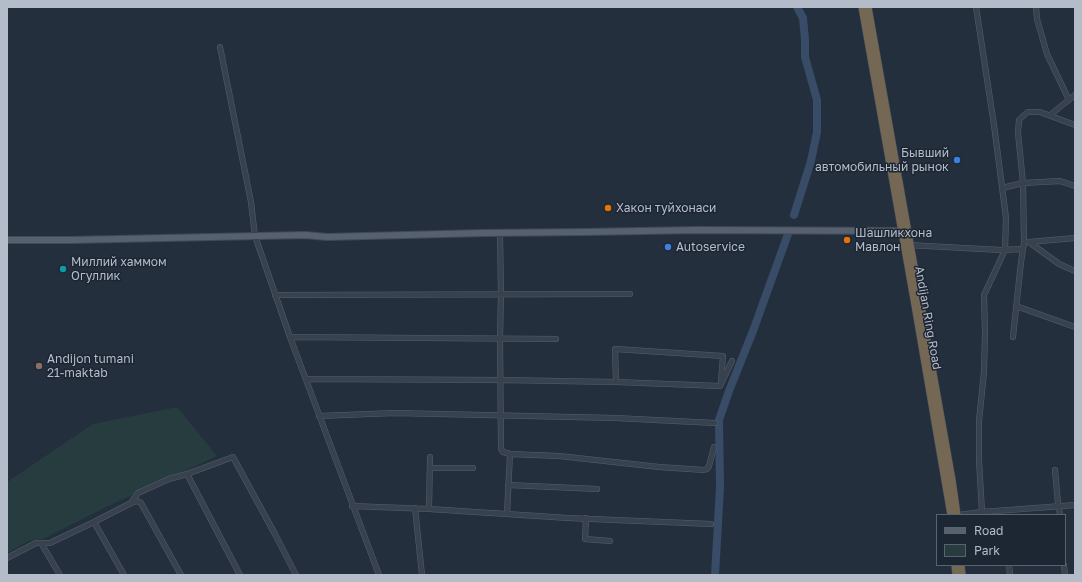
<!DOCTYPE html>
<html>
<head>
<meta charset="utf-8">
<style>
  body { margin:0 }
  #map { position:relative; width:1082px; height:582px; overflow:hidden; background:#242f3e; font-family:"Golos Text",sans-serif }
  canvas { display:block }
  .frame { position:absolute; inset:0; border:8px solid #b4bcc9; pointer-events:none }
  .legend { position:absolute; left:936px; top:514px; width:130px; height:52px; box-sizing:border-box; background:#1d2633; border:1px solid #59626f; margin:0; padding:5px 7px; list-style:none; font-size:12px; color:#b4bcc9 }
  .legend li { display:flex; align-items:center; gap:8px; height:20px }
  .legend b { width:20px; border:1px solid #59626f }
</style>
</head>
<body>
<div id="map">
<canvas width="1082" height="582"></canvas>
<div class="frame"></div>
<ul class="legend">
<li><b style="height:5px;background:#56606e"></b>Road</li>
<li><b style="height:11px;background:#263c3f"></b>Park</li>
</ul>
</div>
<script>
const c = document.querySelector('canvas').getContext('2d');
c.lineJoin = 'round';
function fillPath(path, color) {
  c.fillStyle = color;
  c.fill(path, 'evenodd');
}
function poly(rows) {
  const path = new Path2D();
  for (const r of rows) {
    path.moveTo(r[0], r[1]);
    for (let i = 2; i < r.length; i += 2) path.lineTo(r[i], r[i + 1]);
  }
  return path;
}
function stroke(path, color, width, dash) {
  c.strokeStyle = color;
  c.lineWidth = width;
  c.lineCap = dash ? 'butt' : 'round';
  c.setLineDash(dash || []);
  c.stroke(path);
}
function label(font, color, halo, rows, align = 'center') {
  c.font = font + ' "Golos Text",sans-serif';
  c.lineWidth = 3;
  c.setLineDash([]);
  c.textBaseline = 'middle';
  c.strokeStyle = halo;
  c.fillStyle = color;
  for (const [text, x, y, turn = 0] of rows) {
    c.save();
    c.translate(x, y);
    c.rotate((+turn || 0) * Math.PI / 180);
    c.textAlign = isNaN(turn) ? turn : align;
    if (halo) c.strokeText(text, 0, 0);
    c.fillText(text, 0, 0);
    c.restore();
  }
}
fillPath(poly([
  [177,407,217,456,108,506,43,539,29,541,7,553,7,482,93,424]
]), '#263c3f');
stroke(poly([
  [794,215,811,161,817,132,817,100,805,57,805,40,803,18,797,7],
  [715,575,720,487,719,420,729,391,753,331,788,234]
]), '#394c67', 8);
const minor = poly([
  [976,7,994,125,1006,218,1005,250,984,295,985,333,984,372,979,421,979,460,982,512],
  [1036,7,1037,19,1047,54,1069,100],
  [220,47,251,202,255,236,290,337,379,575],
  [1050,115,1075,95],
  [1002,188,1023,183,1060,181,1075,186],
  [500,233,501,295,500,338,501,449,503,452,510,454,559,456,659,467,704,470,707,469,709,466,714,447],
  [1029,242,1059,264,1075,271],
  [1029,242,1075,238],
  [908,245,1001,250,1023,249],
  [275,295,630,294],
  [1016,306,1075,327],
  [290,337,556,339],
  [1013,337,1021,262,1024,243,1023,183,1018,133,1019,120,1023,116,1028,112,1040,112,1075,125],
  [306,379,501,380,616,382,720,386,732,361],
  [616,382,615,349,723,356,721,382],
  [319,416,395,413,615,418,715,423],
  [430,468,473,468],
  [1055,470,1058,504,1059,507,1060,515],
  [187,474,240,575],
  [508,485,597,489],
  [131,503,137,501,141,503,181,575],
  [352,506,429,509,568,518,711,524],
  [415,508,422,575],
  [429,509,430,457],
  [507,514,510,454],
  [958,515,982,512,1075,505],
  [586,518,585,539,610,541],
  [94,522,124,575],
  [41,543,60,575],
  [7,558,36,543,50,543,94,522,131,503,138,493,169,479,187,474,233,457,276,536,296,575],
  [1009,565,1010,575],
  [1064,565,1065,575]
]);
const major = poly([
  [7,240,71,240,305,235,327,237,484,233,586,232,697,230,902,231,905,230]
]);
const highway = poly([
  [862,7,915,305,951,515],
  [868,7,952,480,957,515],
  [955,565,956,575],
  [961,565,962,575]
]);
stroke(minor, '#565f6c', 6);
stroke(major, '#414a57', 8);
stroke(highway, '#434c59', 8);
stroke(minor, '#38414e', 5);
stroke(major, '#56606e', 6);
stroke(highway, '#746855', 7);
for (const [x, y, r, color] of [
  [957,160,4,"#3f7fe0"],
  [608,208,4,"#e8710a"],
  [847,240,4,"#e8710a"],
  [668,247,4,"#3f7fe0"],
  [63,269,4,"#0f9aa8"],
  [39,366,4,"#8d6e63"]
]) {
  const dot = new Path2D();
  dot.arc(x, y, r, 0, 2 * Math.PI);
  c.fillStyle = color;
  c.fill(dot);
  stroke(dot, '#1d2633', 1.5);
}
label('12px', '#b4bcc9', '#1d2633', [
  ["Бывший",949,153,"right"],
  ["автомобильный рынок",949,167,"right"],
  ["Хакон туйхонаси",616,208],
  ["Шашликхона",855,233],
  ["Мавлон",855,247],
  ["Autoservice",676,247],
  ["Миллий хаммом",71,262],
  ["Огуллик",71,276],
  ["Andijon tumani",47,359],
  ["21-maktab",47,373]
], 'left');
label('12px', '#b4bcc9', '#1d2633', [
  ["Andijan Ring Road",928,318,80]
]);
</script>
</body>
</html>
